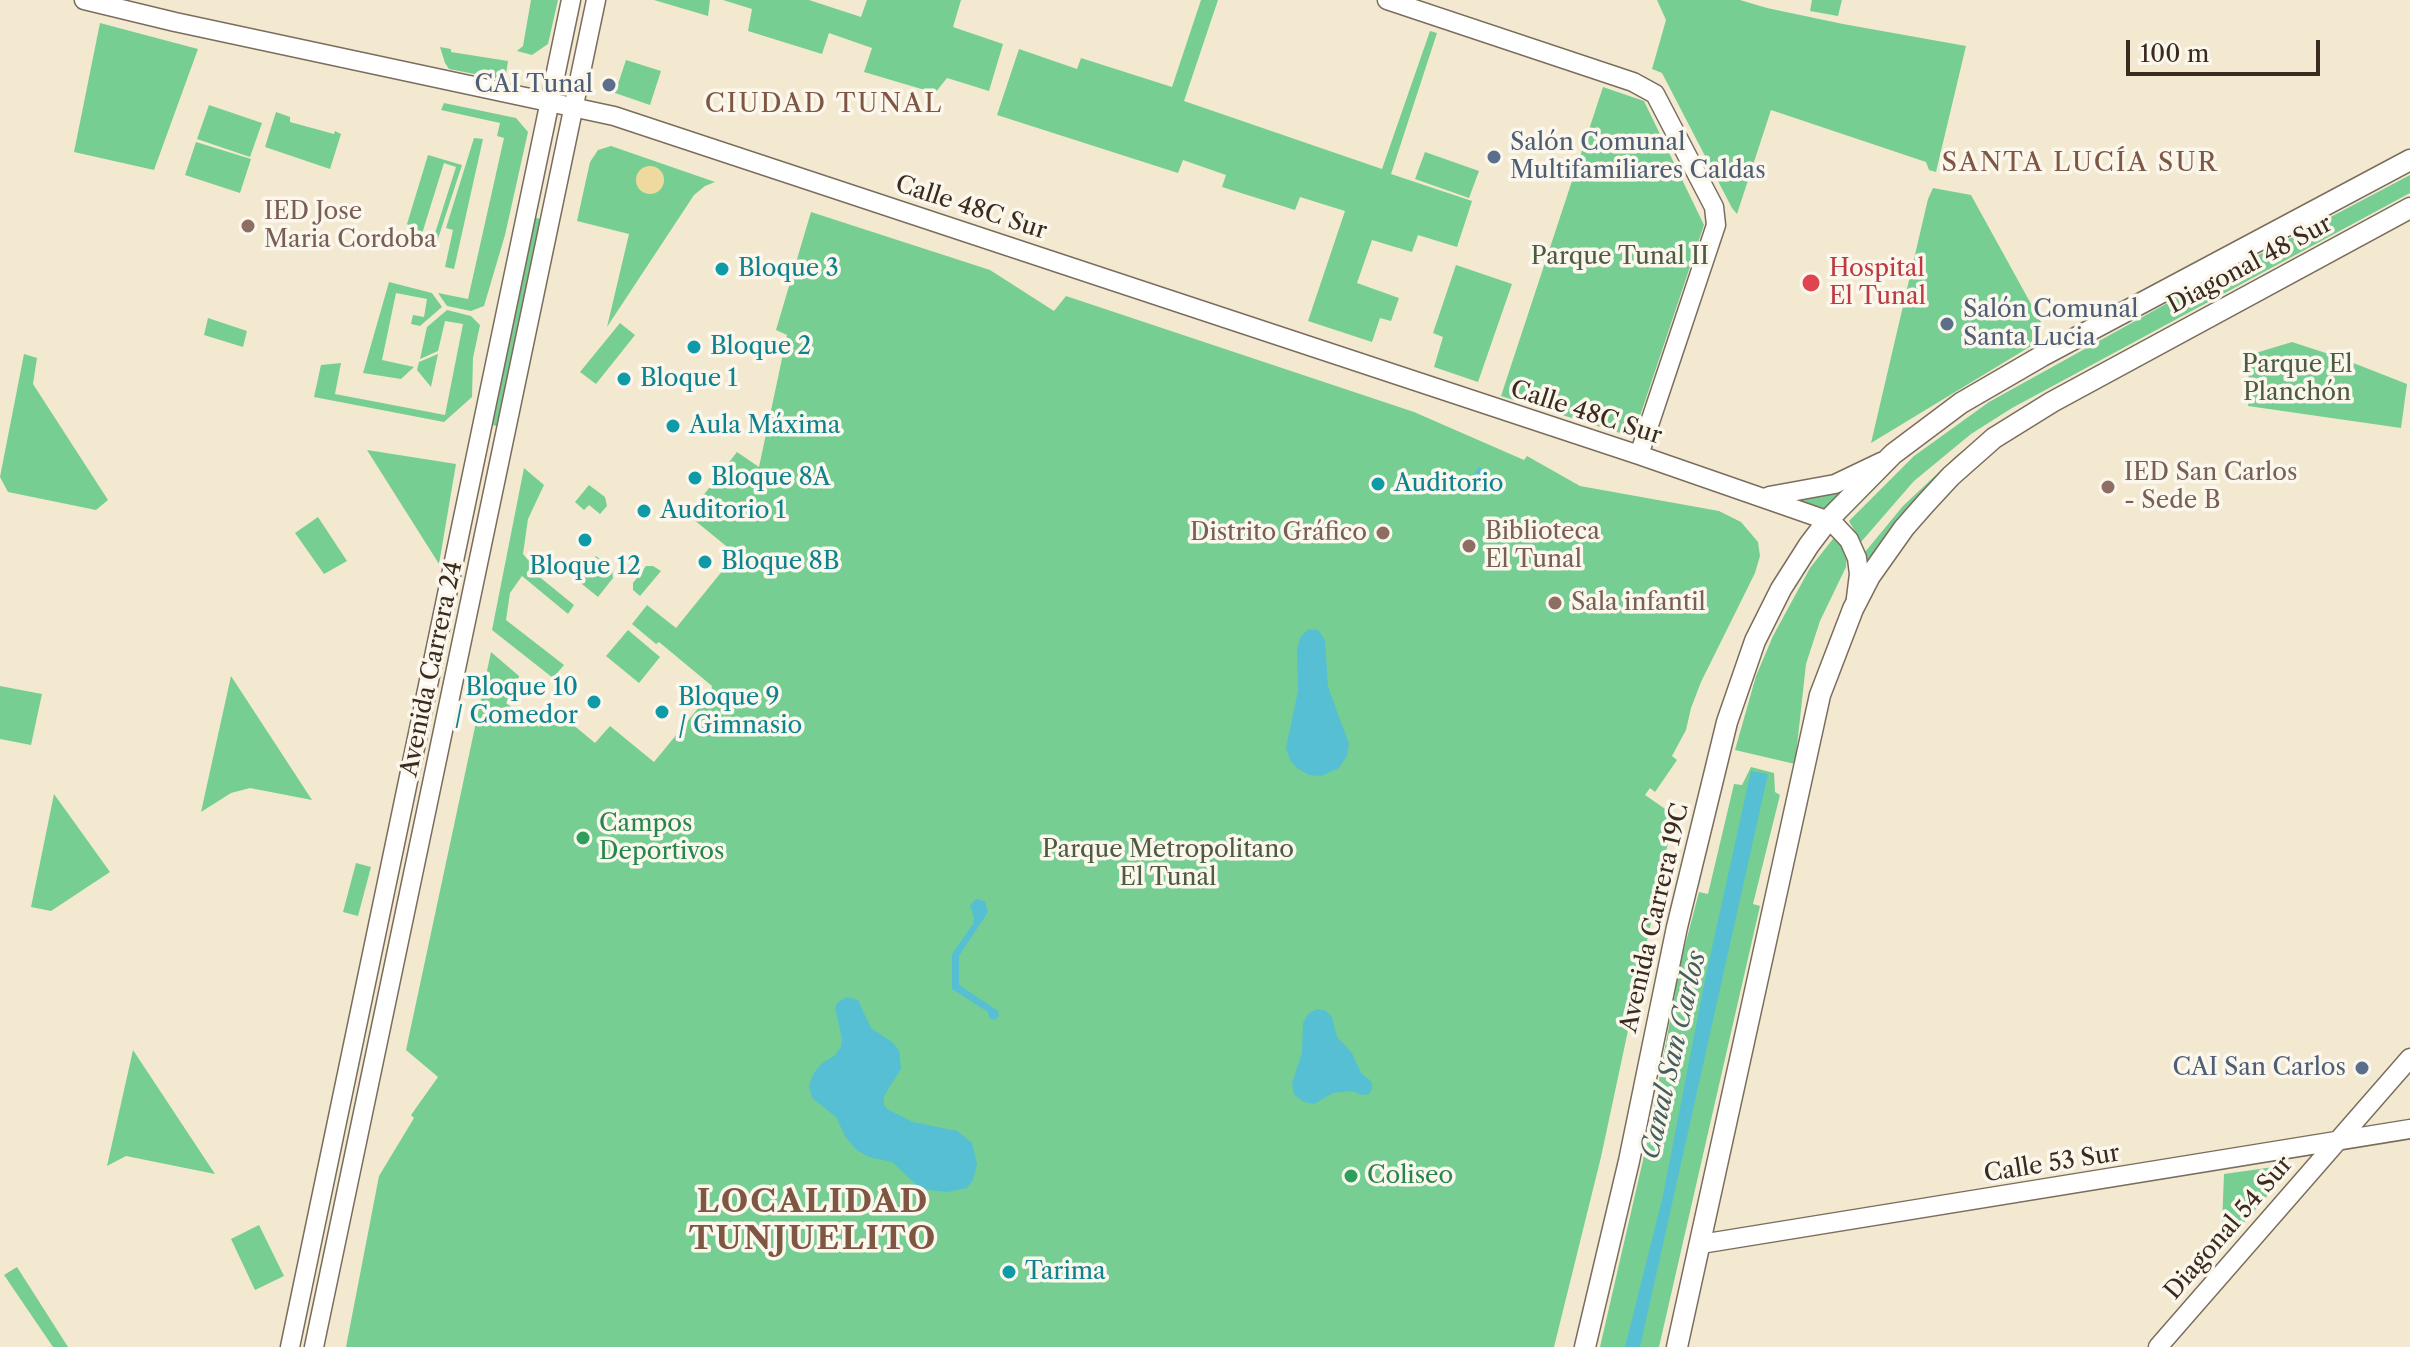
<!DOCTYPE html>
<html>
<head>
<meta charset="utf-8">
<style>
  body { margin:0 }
  #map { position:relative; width:2410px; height:1347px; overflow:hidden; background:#f3e9d1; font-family:"Libre Caslon Text",serif }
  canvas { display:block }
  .scale { position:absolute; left:2126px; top:40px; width:194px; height:36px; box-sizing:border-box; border:4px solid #3b2a1e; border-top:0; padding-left:10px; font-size:24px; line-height:28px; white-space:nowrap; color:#3b2a1e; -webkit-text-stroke:6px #fbf7ec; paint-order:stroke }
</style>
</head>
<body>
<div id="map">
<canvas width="2410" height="1347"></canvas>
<div class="scale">100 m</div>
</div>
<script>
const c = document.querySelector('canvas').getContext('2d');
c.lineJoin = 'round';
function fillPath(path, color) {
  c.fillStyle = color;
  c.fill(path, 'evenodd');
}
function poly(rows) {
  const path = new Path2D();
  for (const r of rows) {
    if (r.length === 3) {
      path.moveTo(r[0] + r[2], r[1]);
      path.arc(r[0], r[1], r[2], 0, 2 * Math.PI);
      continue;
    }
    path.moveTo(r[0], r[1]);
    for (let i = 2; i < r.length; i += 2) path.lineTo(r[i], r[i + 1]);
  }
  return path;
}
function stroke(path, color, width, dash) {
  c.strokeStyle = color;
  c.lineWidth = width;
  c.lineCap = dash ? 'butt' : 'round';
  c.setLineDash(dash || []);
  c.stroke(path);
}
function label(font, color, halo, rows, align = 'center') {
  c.font = font + ' "Libre Caslon Text",serif';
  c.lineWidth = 7;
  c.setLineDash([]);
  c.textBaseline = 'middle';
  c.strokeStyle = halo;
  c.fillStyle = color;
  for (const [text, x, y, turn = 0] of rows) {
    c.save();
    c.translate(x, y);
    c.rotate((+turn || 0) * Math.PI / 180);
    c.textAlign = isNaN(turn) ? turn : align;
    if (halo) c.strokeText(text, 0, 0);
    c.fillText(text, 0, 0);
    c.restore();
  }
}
fillPath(poly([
  [531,0,558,0,548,44,532,55,517,51,523,46],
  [654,0,710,0,708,16],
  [723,0,809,0,861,17,867,0,961,0,953,27,1003,44,989,91,947,78,935,93,864,72,872,48,829,33,822,54,748,31,752,9],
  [1201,0,1218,0,1184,101,1382,169,1430,31,1437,33,1391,174,1472,201,1457,247,1418,235,1412,252,1372,240,1357,283,1399,298,1391,321,1380,318,1372,342,1308,321,1345,211,1300,197,1295,210,1222,187,1226,175,1183,160,1178,173,997,115,1019,49,1077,69,1081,58,1172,87],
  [1657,0,1740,0,1767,8,1843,24,1966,46,1936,172,1929,170,1926,162,1771,110,1737,214,1732,208,1662,73,1652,69,1666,20],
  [1812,0,1842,0,1838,16,1810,11],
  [100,23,198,49,154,170,74,152],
  [440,47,451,49,451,52,508,61,505,80,449,69,445,63],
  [626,60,661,71,650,105,615,93],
  [1603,87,1644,101,1704,225,1633,437,1501,396],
  [444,103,516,118,528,132,505,235,484,306,471,311,447,306,438,293,468,299,504,138,497,136,500,123,441,110],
  [209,105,262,123,250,157,197,139],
  [276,112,290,117,290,122,334,134,335,131,341,134,330,169,265,147],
  [474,138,483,139,454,269,445,267,453,230,446,228],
  [196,142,251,159,240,193,185,175],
  [611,146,715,182,705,186,694,195,607,327,629,234,577,221,590,162,598,150],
  [1425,152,1479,171,1469,198,1415,179],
  [428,155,462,165,434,251,430,249,456,167,444,163,421,237,407,224],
  [2410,175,2410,193,2012,408,1971,434,1914,481,1861,542,1849,521,1914,456,1989,402,2164,305],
  [1933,188,1971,195,2041,322,2041,331,2036,343,1871,443,1928,199],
  [811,212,990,270,1054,311,1066,296,1414,412,1524,460,1527,456,1580,486,1719,511,1741,522,1758,542,1760,556,1755,573,1701,682,1691,708,1686,730,1672,756,1677,760,1655,792,1650,788,1645,795,1674,815,1601,1157,1554,1347,346,1347,379,1176,414,1118,411,1115,438,1077,406,1050,491,652,519,676,518,684,506,703,539,727,553,708,595,743,610,726,654,762,704,701,709,703,712,686,659,642,656,644,632,624,647,605,676,628,736,554,688,515,737,452,759,467,787,335,776,330],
  [533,217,544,220,500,427,489,424],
  [1456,265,1512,284,1478,382,1434,367,1443,337,1433,333],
  [389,282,432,293,442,307,420,326,411,324,413,315,424,317,427,299,396,293,382,360,414,367,401,379,363,373],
  [447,310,471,316,480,325,473,358,472,397,444,422,314,397,321,365,341,363,335,394,445,415,463,324,445,321,438,351,420,359,427,327],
  [208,318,247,331,243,347,204,335],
  [620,323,635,335,596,384,580,372],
  [2292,342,2338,357,2407,384,2401,428,2248,406,2249,355],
  [24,354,37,358,33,384,108,500,96,510,8,492,0,477],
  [438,354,431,387,417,370,419,362],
  [1995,426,1934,480,1907,509,1868,560,1865,552,1903,506,1957,455],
  [367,450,456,464,439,564],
  [524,468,544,485,528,519,523,554,528,560,539,566,531,570,574,605,568,614,522,576,510,593,506,620,564,665,553,678,492,630],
  [1859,481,1829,511,1797,500,1819,496],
  [589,485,605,497,607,506,600,514,589,505,584,510,575,502],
  [318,517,347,561,324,574,295,533],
  [1836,535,1847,555,1846,567,1820,621,1806,664,1795,764,1735,750,1756,676,1773,636,1810,568],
  [596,556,612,569,613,578,598,597,577,580],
  [646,566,653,566,661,571,640,596,633,590,633,583],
  [628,630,660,657,639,683,606,656],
  [231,676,312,800,250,788,231,793,201,812],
  [0,686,42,694,31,745,0,739],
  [1751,767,1774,773,1775,792,1780,795,1753,904,1760,906,1659,1347,1600,1347,1649,1134,1681,961,1699,892,1708,894,1734,784,1742,785],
  [54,794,110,872,51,911,31,907],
  [356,863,371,867,358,916,343,912],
  [133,1050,215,1174,126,1156,107,1166],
  [2295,1164,2221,1249,2224,1174],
  [259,1225,284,1276,255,1290,231,1239],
  [17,1267,68,1347,53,1347,4,1275]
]), '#76ce93');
fillPath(poly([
  [650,180,14]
]), '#eeda9e');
fillPath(poly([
  [1479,467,1492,476,1480,494,1467,485],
  [1309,629,1318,630,1325,640,1328,687,1349,744,1347,756,1339,768,1321,776,1309,775,1297,768,1290,760,1286,748,1298,691,1297,649,1301,636],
  [1751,771,1768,774,1640,1347,1625,1347,1662,1200,1706,975],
  [976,899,985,901,988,912,959,956,959,985,998,1011,999,1016,995,1020,989,1018,988,1012,952,989,952,954,973,924,974,917,970,906],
  [846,997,858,1000,871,1028,892,1042,899,1050,901,1069,884,1096,884,1105,887,1109,913,1122,957,1131,972,1143,977,1164,973,1180,967,1188,947,1192,921,1189,892,1162,869,1157,858,1151,846,1138,836,1117,812,1098,809,1085,814,1073,822,1063,834,1056,841,1047,842,1038,835,1008,837,1003],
  [1317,1009,1326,1011,1332,1017,1337,1037,1352,1053,1361,1073,1372,1082,1372,1089,1369,1094,1362,1095,1352,1091,1333,1093,1314,1104,1302,1101,1294,1094,1292,1083,1302,1053,1303,1023,1308,1014]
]), '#56bfd3');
const secondary = poly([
  [84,0,175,22,614,116,1639,455,1832,522,1849,540,1857,558,1859,574,1856,598],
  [1387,0,1633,82,1655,94,1714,207,1716,225,1639,455],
  [1769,496,1835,484,1881,462],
  [1701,1244,2410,1129],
  [290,1347,571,0],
  [314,1347,596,0],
  [2158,1347,2410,1058]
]);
const primary = poly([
  [1585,1347,1629,1161,1677,927,1727,722,1755,641,1781,589,1809,545,1828,520,1893,454,1961,403,2042,356,2410,160],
  [1677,1347,1820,695,1853,609,1870,576,1904,528,1926,503,1951,476,1994,438,2052,402,2410,208]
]);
stroke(secondary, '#7b6d5d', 21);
stroke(primary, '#7b6d5d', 23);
stroke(secondary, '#fff', 18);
stroke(primary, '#fff', 20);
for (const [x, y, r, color] of [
  [609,85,8,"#5c6f8a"],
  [1494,157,8,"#5c6f8a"],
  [248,226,8,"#8d6e63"],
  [722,269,8,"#0f9aa8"],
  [1811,283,10,"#e0444e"],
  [1947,324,8,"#5c6f8a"],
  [694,347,8,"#0f9aa8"],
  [624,379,8,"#0f9aa8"],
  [673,426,8,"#0f9aa8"],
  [695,478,8,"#0f9aa8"],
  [1378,484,8,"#0f9aa8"],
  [2108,487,8,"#8d6e63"],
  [644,511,8,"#0f9aa8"],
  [1383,533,8,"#8d6e63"],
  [585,540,8,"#0f9aa8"],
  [1469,546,8,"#8d6e63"],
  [705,562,8,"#0f9aa8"],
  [1555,603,8,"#8d6e63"],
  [594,702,8,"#0f9aa8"],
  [662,712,8,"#0f9aa8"],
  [583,838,8,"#2e9e5b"],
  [2362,1068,8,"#5c6f8a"],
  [1351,1176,8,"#2e9e5b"],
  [1009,1272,8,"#0f9aa8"]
]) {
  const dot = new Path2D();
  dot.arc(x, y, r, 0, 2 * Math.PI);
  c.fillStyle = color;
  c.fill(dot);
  stroke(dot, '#fbf7ec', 3);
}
label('24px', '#4e5e75', '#fbf7ec', [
  ["CAI Tunal",593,85],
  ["Salón Comunal",1510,143,"left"],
  ["Multifamiliares Caldas",1510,171,"left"],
  ["Salón Comunal",1963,310,"left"],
  ["Santa Lucia",1963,338,"left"],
  ["CAI San Carlos",2346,1068]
], 'right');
label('24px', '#3b2a1e', '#fbf7ec', [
  ["Calle 48C Sur",971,208,18],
  ["Diagonal 48 Sur",2250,265,-28],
  ["Calle 48C Sur",1586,413,18],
  ["Avenida Carrera 24",432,669,-78],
  ["Avenida Carrera 19C",1655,918,-77],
  ["Calle 53 Sur",2052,1164,-9],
  ["Diagonal 54 Sur",2229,1228,-49]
]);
label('24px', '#785e54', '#fbf7ec', [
  ["IED Jose",264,212],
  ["Maria Cordoba",264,240],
  ["IED San Carlos",2124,473],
  ["- Sede B",2124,501],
  ["Biblioteca",1485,532],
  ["El Tunal",1485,560],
  ["Distrito Gráfico",1367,533,"right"],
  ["Sala infantil",1571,603]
], 'left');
label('24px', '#4d5b41', '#fbf7ec', [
  ["Parque Tunal II",1620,257],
  ["Parque El",2297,365],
  ["Planchón",2297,393],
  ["Parque Metropolitano",1168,850],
  ["El Tunal",1168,878]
]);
label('24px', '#0d838f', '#fbf7ec', [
  ["Bloque 3",738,269],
  ["Bloque 2",710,347],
  ["Bloque 1",640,379],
  ["Aula Máxima",689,426],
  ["Bloque 8A",711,478],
  ["Auditorio",1394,484],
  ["Auditorio 1",660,511],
  ["Bloque 8B",721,562],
  ["Bloque 12",585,567,"center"],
  ["Bloque 10",578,688,"right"],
  ["/ Comedor",578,716,"right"],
  ["Bloque 9",678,698],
  ["/ Gimnasio",678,726],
  ["Tarima",1025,1272]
], 'left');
label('24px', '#be3a42', '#fbf7ec', [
  ["Hospital",1829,269],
  ["El Tunal",1829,297]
], 'left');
label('24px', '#27864d', '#fbf7ec', [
  ["Campos",599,824],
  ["Deportivos",599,852],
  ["Coliseo",1367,1176]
], 'left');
c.letterSpacing = '2px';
label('26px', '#7e5642', '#fbf7ec', [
  ["CIUDAD TUNAL",824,104],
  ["SANTA LUCÍA SUR",2080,163]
]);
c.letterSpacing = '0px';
label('italic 26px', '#445e5d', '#fbf7ec', [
  ["Canal San Carlos",1674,1055,-77]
]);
c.letterSpacing = '2px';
label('bold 32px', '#7e5642', '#fbf7ec', [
  ["LOCALIDAD",813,1203],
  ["TUNJUELITO",813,1240]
]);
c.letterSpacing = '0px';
</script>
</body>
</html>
